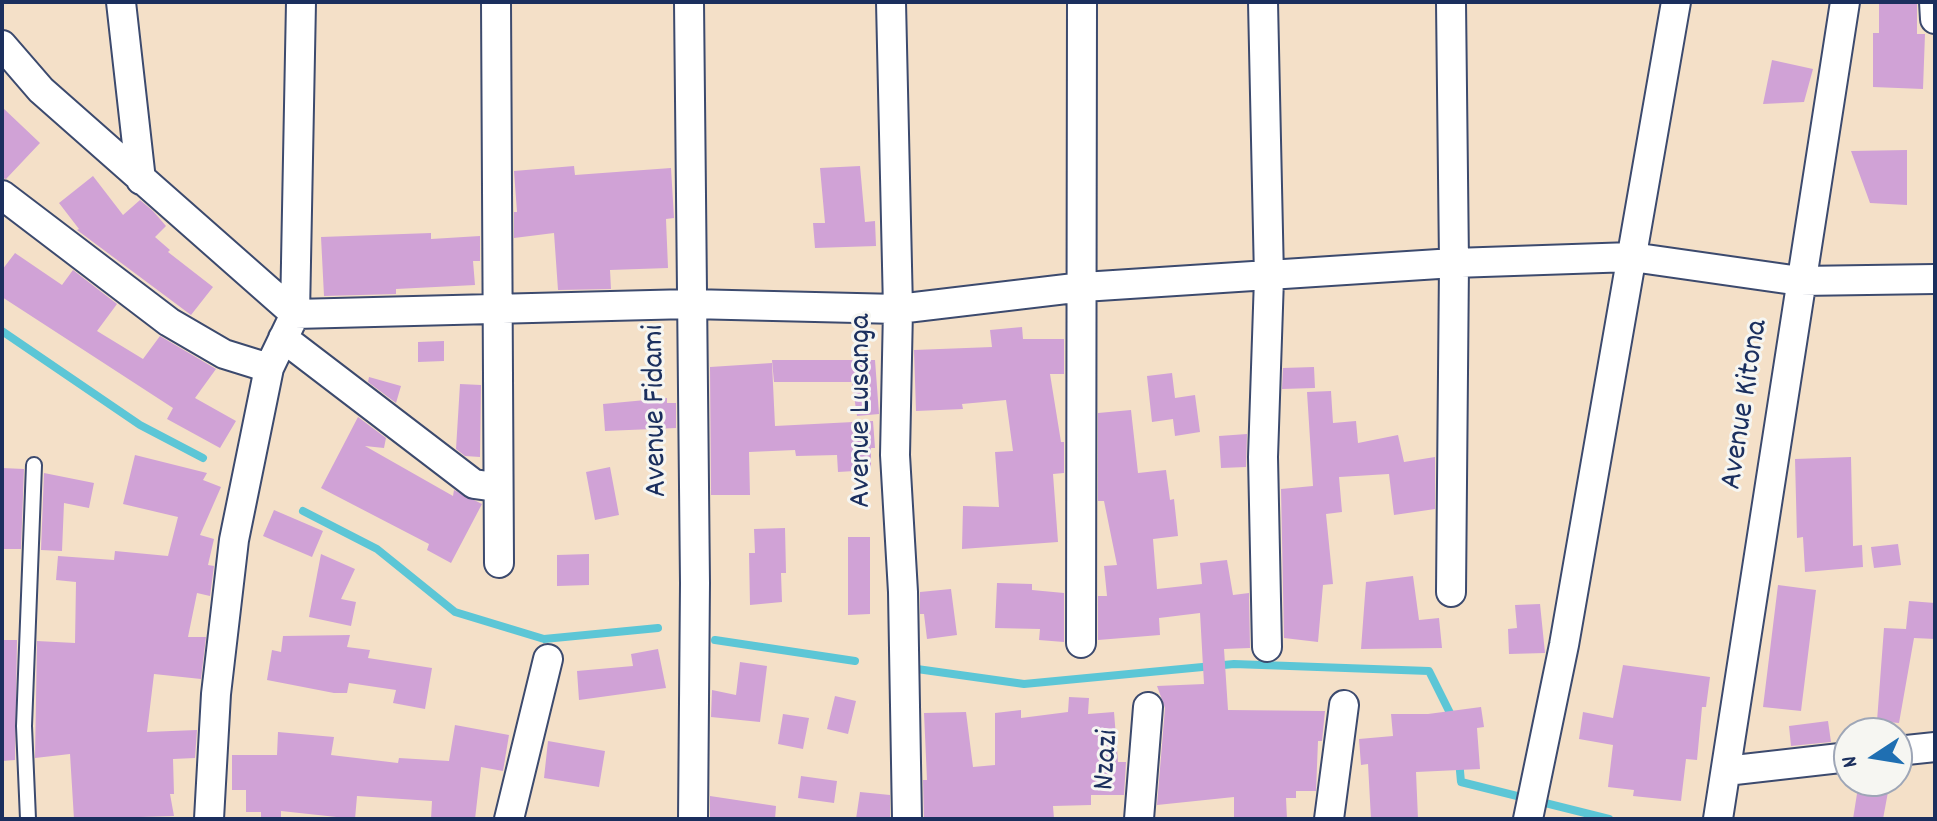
<!DOCTYPE html>
<html>
<head>
<meta charset="utf-8">
<style>
  body { margin:0 }
  #map { position:relative; width:1937px; height:821px; overflow:hidden; background:#f4e0c8; font-family:Dekko,sans-serif }
  canvas { display:block }
  .frame { position:absolute; inset:0; border:4px solid #1b2f5e; pointer-events:none }
  .north { position:absolute; left:1833px; top:717px; width:80px; height:80px; box-sizing:border-box; background:#f6f6f2; border:2px solid #9ea6b7; border-radius:50%; rotate:258deg; font-size:22px; font-weight:700; line-height:32px; text-align:center; color:#1b2f5e }
  .north::after { content:''; display:block; margin:auto; width:28px; height:36px; background:#1f6fb2; clip-path:polygon(50% 0,100% 100%,50% 72%,0 100%) }
</style>
</head>
<body>
<div id="map">
<canvas width="1937" height="821"></canvas>
<div class="frame"></div>
<div class="north">N</div>
</div>
<script>
const c = document.querySelector('canvas').getContext('2d');
c.lineJoin = 'round';
function poly(rows) {
  const path = new Path2D();
  for (const r of rows) {
    path.moveTo(r[0], r[1]);
    for (let i = 2; i < r.length; i += 2) path.lineTo(r[i], r[i + 1]);
  }
  return path;
}
function stroke(path, color, width, dash) {
  c.strokeStyle = color;
  c.lineWidth = width;
  c.lineCap = dash ? 'butt' : 'round';
  c.setLineDash(dash || []);
  c.stroke(path);
}
function fillPath(path, color) {
  c.fillStyle = color;
  c.fill(path, 'evenodd');
}
function label(font, color, halo, rows, align = 'center') {
  c.font = font + ' Dekko,sans-serif';
  c.lineWidth = 6;
  c.setLineDash([]);
  c.textBaseline = 'middle';
  c.strokeStyle = halo;
  c.fillStyle = color;
  for (const [text, x, y, turn = 0] of rows) {
    c.save();
    c.translate(x, y);
    c.rotate((+turn || 0) * Math.PI / 180);
    c.textAlign = isNaN(turn) ? turn : align;
    if (halo) c.strokeText(text, 0, 0);
    c.fillText(text, 0, 0);
    c.restore();
  }
}
stroke(poly([
  [2,331,140,425,203,458],
  [303,511,377,549,455,612,544,639,658,628],
  [715,640,855,661],
  [917,669,1024,684,1234,664,1429,671,1453,719],
  [1459,760,1461,782,1609,819]
]), '#5cc6d6', 8);
fillPath(poly([
  [1879,2,1917,2,1917,34,1925,34,1923,89,1873,87,1873,33,1879,33],
  [1772,60,1813,69,1804,102,1763,104],
  [2,107,40,143,6,179,2,178],
  [1907,150,1907,205,1870,203,1851,151],
  [574,166,575,175,671,168,674,218,666,219,668,268,610,270,611,289,558,290,554,233,514,238,514,212,517,212,514,171],
  [860,166,865,222,875,221,876,246,815,248,813,223,825,223,820,168],
  [93,176,123,215,140,200,153,211,166,226,155,237,170,250,168,252,213,287,191,315,77,230,79,229,59,203],
  [431,233,431,239,480,236,480,261,473,261,475,285,396,289,396,294,324,296,321,237],
  [15,253,62,285,73,270,117,304,97,331,143,359,160,336,216,369,195,398,236,421,220,448,167,419,173,408,2,297,2,270],
  [1022,327,1023,339,1064,339,1064,374,1050,374,1061,442,1064,442,1064,473,1053,474,1058,542,962,549,963,506,999,507,995,452,1013,451,1006,400,962,404,963,409,916,411,914,350,992,347,990,330],
  [444,341,444,361,418,362,418,342],
  [772,360,875,360,879,414,857,416,852,382,774,382],
  [772,363,775,426,873,421,875,448,871,448,871,470,838,472,837,455,796,456,795,450,749,452,750,495,711,495,710,367],
  [1314,367,1315,388,1282,389,1283,368],
  [1172,373,1175,398,1195,395,1200,432,1175,436,1173,419,1152,422,1147,376],
  [369,377,401,386,396,403,368,382],
  [460,384,481,385,480,457,465,456,456,449],
  [1331,391,1333,423,1356,421,1358,443,1398,435,1404,462,1435,457,1435,509,1394,515,1389,474,1339,477,1342,512,1326,514,1333,584,1323,585,1318,642,1284,638,1281,489,1313,486,1307,392],
  [667,398,667,403,676,403,676,428,605,431,603,404],
  [1131,410,1138,473,1166,470,1170,500,1174,499,1178,536,1153,539,1157,589,1202,584,1200,563,1227,560,1233,595,1249,593,1250,648,1224,649,1228,710,1325,711,1322,741,1318,741,1316,791,1296,791,1296,798,1286,798,1287,819,1234,819,1234,797,1157,805,1165,708,1157,686,1204,684,1200,613,1159,618,1160,635,1098,640,1098,596,1107,596,1104,566,1117,565,1104,501,1098,501,1098,413],
  [358,417,386,438,384,448,365,446,453,496,454,490,482,504,451,563,427,550,429,544,321,488],
  [1247,434,1246,467,1221,468,1219,436],
  [135,455,207,473,203,480,221,487,200,535,214,539,208,565,214,566,210,596,197,593,188,637,206,637,201,679,154,674,147,732,197,730,195,758,173,759,174,794,170,794,174,816,74,819,70,754,35,758,37,641,75,643,76,582,56,580,58,556,114,560,115,551,168,556,178,517,123,504],
  [1851,457,1853,546,1862,545,1863,567,1805,572,1803,537,1797,538,1795,459],
  [610,467,619,515,595,520,586,472],
  [2,468,24,469,21,549,2,549],
  [44,473,94,483,89,508,64,503,62,551,41,550],
  [274,510,323,531,312,557,263,536],
  [785,528,786,573,781,573,782,602,750,605,749,553,755,553,754,529],
  [848,537,870,537,870,614,848,615],
  [1898,544,1901,565,1874,568,1871,547],
  [321,554,355,569,341,599,356,602,351,626,309,617],
  [589,554,589,585,557,586,557,555],
  [1413,576,1419,620,1439,618,1442,648,1361,649,1366,582],
  [997,583,1032,584,1032,590,1064,593,1064,642,1039,640,1040,629,995,628],
  [1778,585,1816,590,1801,711,1763,707],
  [951,589,957,635,927,639,924,614,920,614,920,592],
  [1909,601,1935,603,1935,639,1914,638,1899,723,1877,721,1884,628,1906,629],
  [1540,604,1545,653,1509,654,1508,629,1517,628,1515,605],
  [350,635,347,647,370,650,368,658,432,668,425,709,393,703,396,690,349,683,347,693,334,693,267,680,272,650,281,652,283,636],
  [2,640,17,640,15,760,2,761],
  [658,649,666,688,579,700,577,671,633,666,631,654],
  [740,662,767,666,760,722,711,717,712,690,736,695],
  [1623,665,1710,677,1706,707,1702,707,1697,760,1686,759,1681,801,1633,796,1634,790,1608,787,1613,745,1579,739,1583,712,1613,718],
  [835,696,856,701,848,734,827,729],
  [1069,697,1089,698,1088,714,1114,712,1118,762,1126,762,1124,795,1091,795,1091,805,1053,806,1054,819,924,819,923,780,927,780,924,713,966,712,973,767,995,765,995,713,1021,710,1021,718,1068,712],
  [1481,707,1484,727,1477,728,1480,769,1416,772,1418,819,1371,819,1368,764,1361,765,1359,739,1393,736,1391,714,1428,714],
  [783,714,809,718,803,749,778,744],
  [1828,721,1831,742,1791,746,1789,726],
  [455,725,509,735,503,771,481,767,475,819,431,819,432,801,357,796,355,819,281,811,281,819,261,819,261,812,246,812,246,790,232,790,232,755,277,755,278,732,334,737,331,755,398,763,399,758,449,761],
  [548,741,605,751,599,787,544,778],
  [801,776,837,781,834,803,798,798],
  [1859,781,1890,781,1883,819,1853,819],
  [860,792,890,795,890,819,856,819],
  [710,796,776,806,775,819,710,819]
]), '#d0a2d6');
const lane = poly([
  [28,819,24,726,34,465]
]);
const street = poly([
  [121,2,141,180],
  [496,2,499,563],
  [689,2,695,583,693,819],
  [891,2,898,309,895,455,903,592,907,819],
  [1263,2,1269,278,1263,457,1267,647],
  [1451,2,1454,263,1451,592],
  [1934,2,1935,19],
  [2,45,41,90,295,314,690,304,898,309,1083,287,1454,263,1632,257,1800,281,1935,279],
  [2,195,169,322,224,354,269,368],
  [283,338,474,484,496,487],
  [1081,643,1082,2],
  [1897,751,1935,747],
  [1726,771,1849,757],
  [209,819,216,694,234,540,269,368,295,314,301,2],
  [509,819,548,659],
  [1139,819,1148,707],
  [1329,819,1344,705],
  [1528,819,1564,645,1676,2],
  [1718,819,1845,2]
]);
stroke(lane, '#3c4a6e', 18);
stroke(street, '#3c4a6e', 32);
stroke(lane, '#fff', 14);
stroke(street, '#fff', 28);
label('32px', '#1b2f5e', '#f6f6f2', [
  ["Avenue Kitona",1747,405,-81],
  ["Avenue Fidami",658,411,-91],
  ["Avenue Lusanga",864,411,-90],
  ["Nzazi",1109,760,-86]
]);
</script>
</body>
</html>
